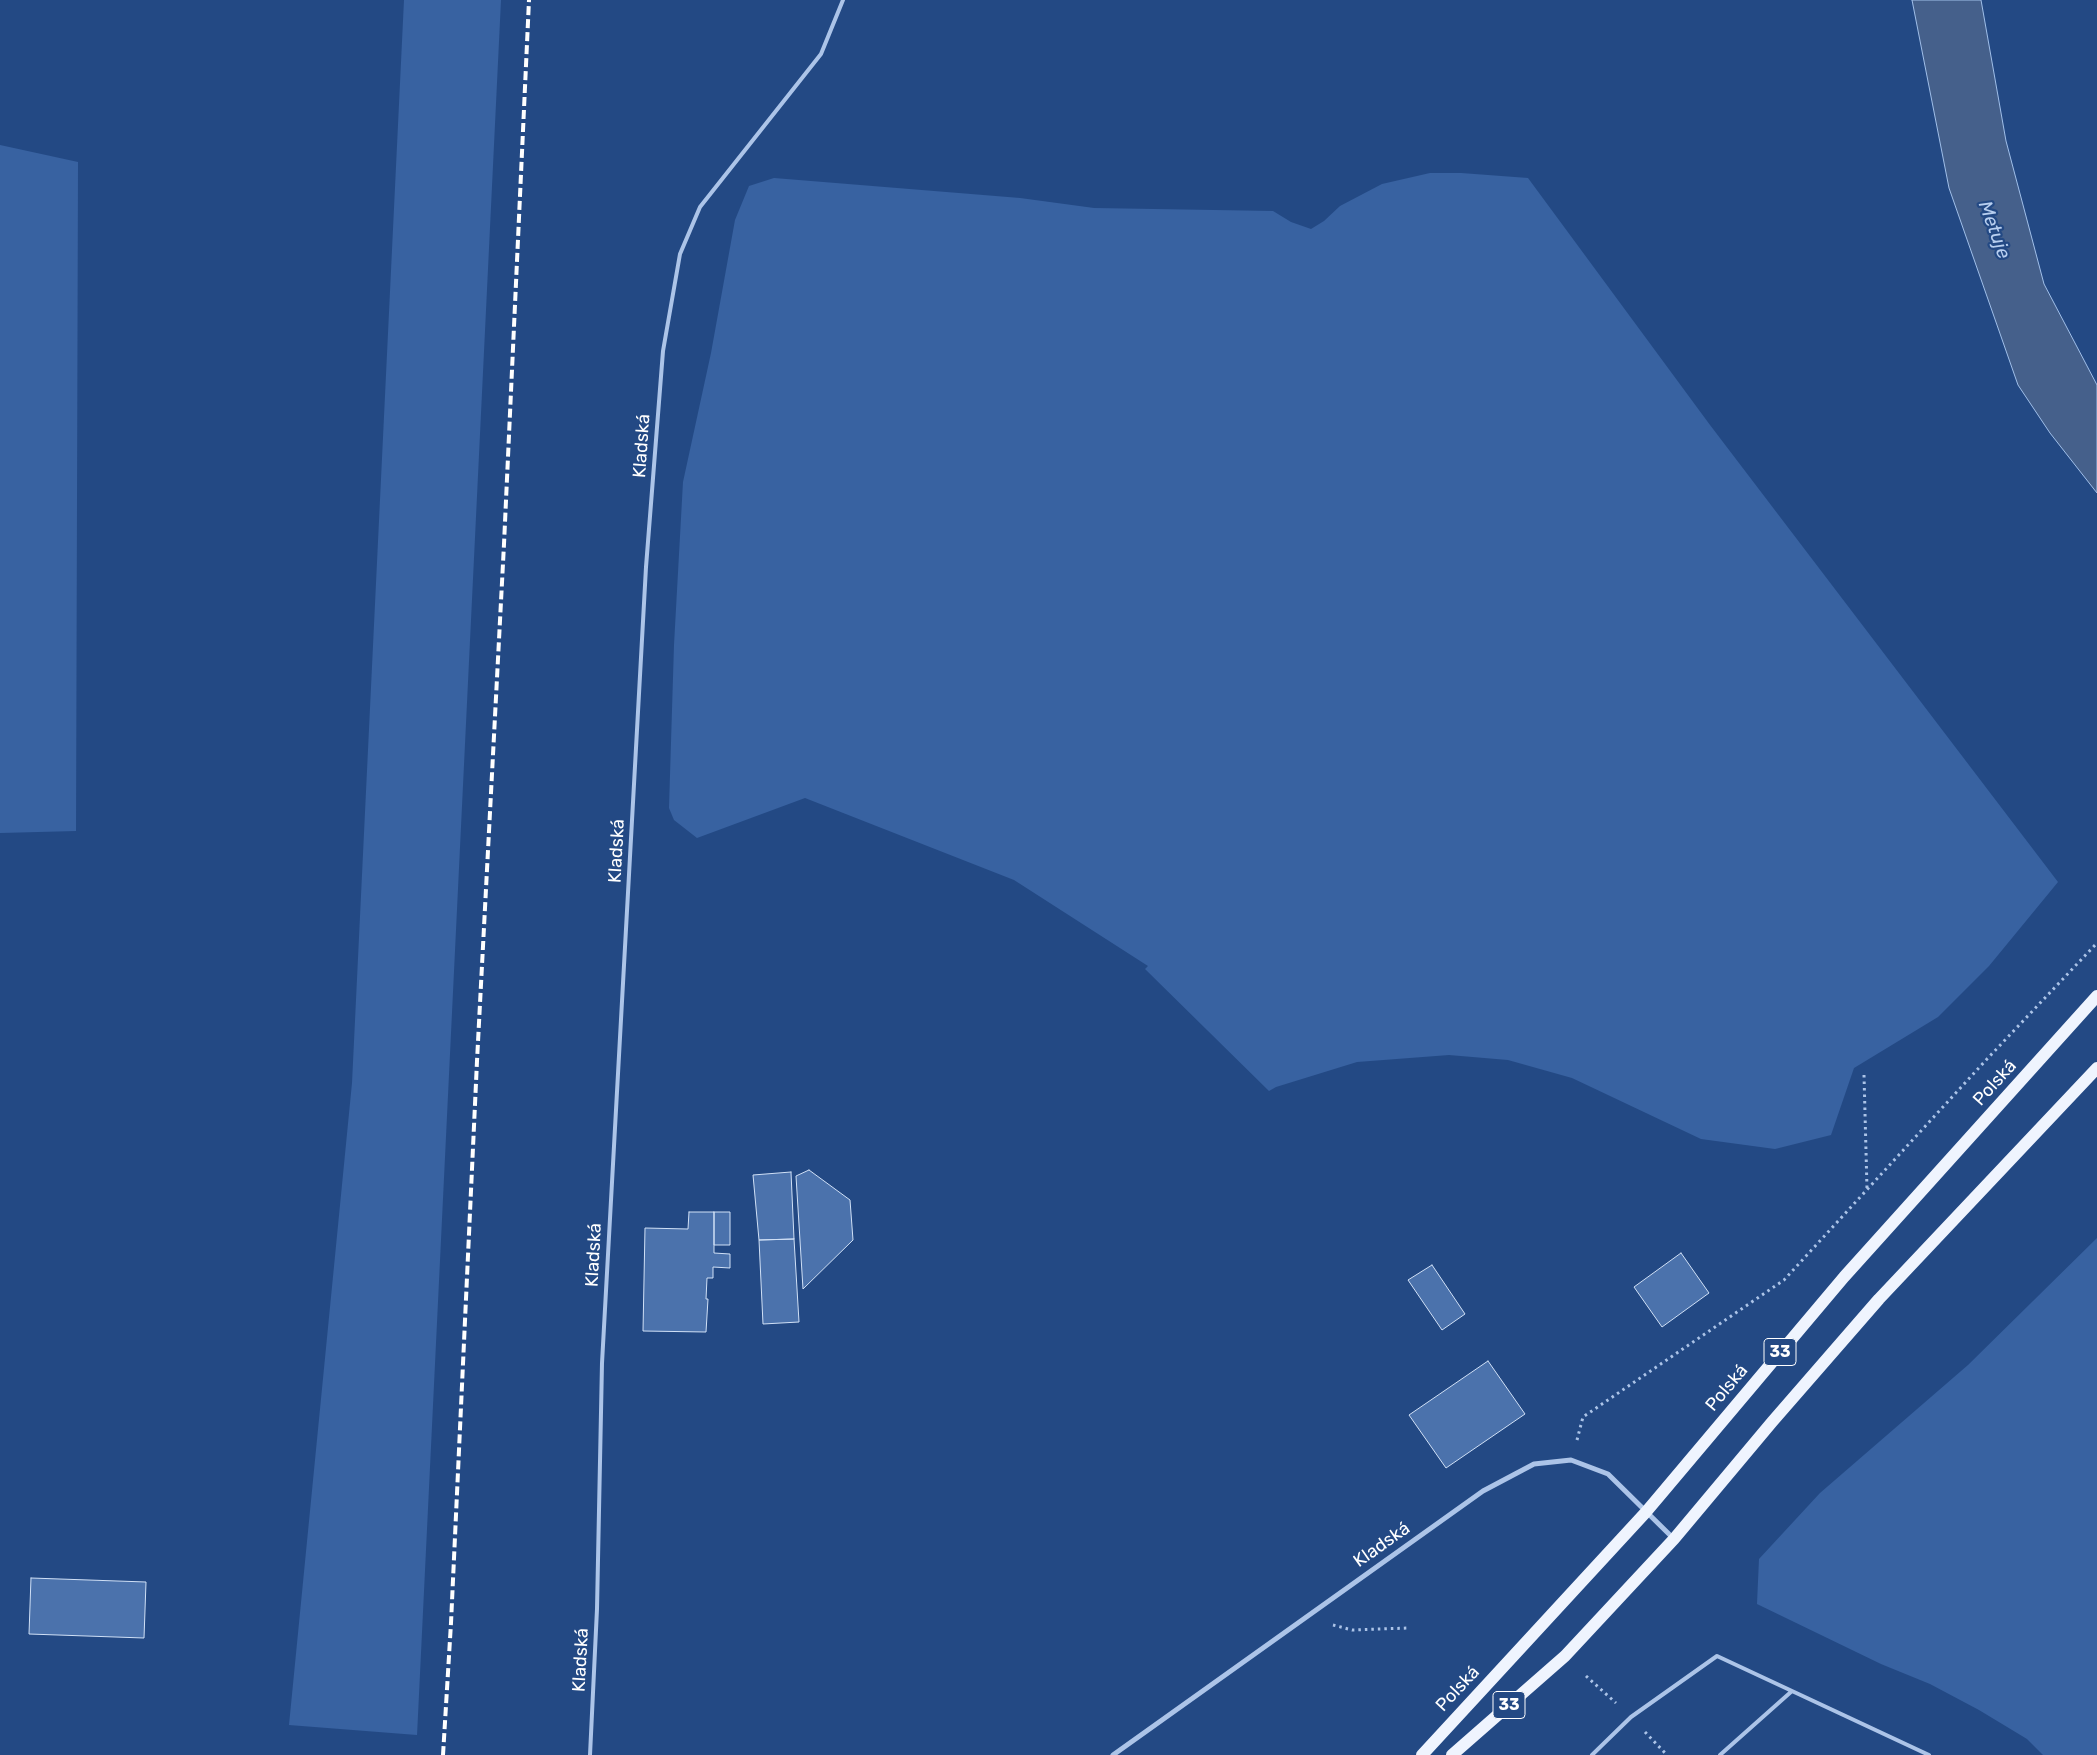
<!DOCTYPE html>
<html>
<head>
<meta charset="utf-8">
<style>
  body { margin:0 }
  canvas { display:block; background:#234984 }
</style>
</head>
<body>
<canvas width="2097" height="1755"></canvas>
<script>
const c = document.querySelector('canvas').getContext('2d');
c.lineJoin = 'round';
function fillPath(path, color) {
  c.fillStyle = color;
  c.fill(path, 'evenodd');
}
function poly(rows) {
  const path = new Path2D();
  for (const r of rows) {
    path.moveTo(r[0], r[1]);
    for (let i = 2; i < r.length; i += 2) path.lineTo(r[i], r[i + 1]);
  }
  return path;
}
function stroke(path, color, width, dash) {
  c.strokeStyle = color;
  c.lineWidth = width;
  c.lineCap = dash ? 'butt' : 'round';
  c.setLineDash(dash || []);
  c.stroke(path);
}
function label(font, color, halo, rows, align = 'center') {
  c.font = font + ' Rubik,sans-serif';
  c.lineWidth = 4.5;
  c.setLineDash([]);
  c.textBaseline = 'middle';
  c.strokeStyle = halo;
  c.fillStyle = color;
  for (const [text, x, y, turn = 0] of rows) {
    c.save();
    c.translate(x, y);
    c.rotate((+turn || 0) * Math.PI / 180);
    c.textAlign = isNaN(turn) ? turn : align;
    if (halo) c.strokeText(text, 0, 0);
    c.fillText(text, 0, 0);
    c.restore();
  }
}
fillPath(poly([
  [404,0,501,0,417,1735,289,1725,352,1083],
  [0,145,78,162,76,831,0,833],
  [1430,173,1461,173,1528,178,1710,425,2058,882,1989,966,1938,1017,1854,1068,1831,1135,1775,1149,1701,1139,1572,1078,1508,1060,1449,1055,1357,1062,1276,1087,1269,1091,1145,969,1148,966,1014,880,805,798,697,838,674,820,669,808,674,645,683,482,711,353,735,220,749,186,774,178,1020,198,1094,208,1273,211,1291,222,1311,229,1324,221,1340,206,1382,184],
  [2097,1238,2097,1755,2043,1755,2027,1739,1979,1710,1930,1684,1881,1664,1757,1604,1759,1559,1820,1493,1968,1365]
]), '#3862a1');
const water = poly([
  [1912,0,1981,0,2006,141,2044,284,2097,385,2097,493,2050,433,2018,385,1949,188,1912,0]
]);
fillPath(water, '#45608b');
stroke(water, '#a0bfe9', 1);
const building = poly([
  [809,1170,850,1200,853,1240,803,1289,796,1176,809,1170],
  [791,1172,794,1239,759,1240,753,1175,791,1172],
  [689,1212,714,1212,714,1253,730,1254,730,1268,713,1267,713,1278,707,1278,706,1299,708,1299,706,1332,643,1331,645,1228,688,1229,689,1212],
  [714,1212,730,1212,730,1245,714,1245,714,1212],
  [794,1239,799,1322,763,1324,759,1240,794,1239],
  [1681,1253,1709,1293,1662,1327,1634,1287,1681,1253],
  [1432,1265,1465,1314,1442,1330,1408,1280,1432,1265],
  [1488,1361,1525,1414,1446,1468,1409,1415,1488,1361],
  [31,1578,146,1582,144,1638,29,1634,31,1578]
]);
fillPath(building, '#4b72ac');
stroke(building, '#d0e0f6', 1);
stroke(poly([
  [1864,1075,1867,1189],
  [1577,1440,1583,1417,1784,1280,1987,1059,2097,943],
  [1333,1625,1352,1630,1408,1628],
  [1586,1676,1616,1703],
  [1645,1732,1667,1755]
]), '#acc4e8', 3, [2.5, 4]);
stroke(poly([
  [1792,1691,1929,1755],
  [590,1755,597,1609,602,1363,646,567,663,351,680,254,700,207,821,54,843,0],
  [1592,1755,1631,1717,1717,1656,1792,1691,1720,1755]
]), '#acc4e8', 4);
stroke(poly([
  [1113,1755,1483,1491,1534,1464,1571,1460,1608,1474,1674,1539]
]), '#acc4e8', 5);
stroke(poly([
  [1422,1755,1646,1512,1844,1277,2097,996],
  [1452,1755,1565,1656,1674,1539,1772,1422,1879,1299,2097,1068]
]), '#eff4fe', 12);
stroke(poly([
  [443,1755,451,1623,477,1061,504,544,529,0]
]), '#fff', 4, [9, 4]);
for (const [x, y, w] of [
  [1780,1352,32],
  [1509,1705,32]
]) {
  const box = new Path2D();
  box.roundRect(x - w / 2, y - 13.5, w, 27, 4);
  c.fillStyle = '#234984';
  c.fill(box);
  stroke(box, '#fff', 1);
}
label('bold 16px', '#fff', null, [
  ["33",1780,1352],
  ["33",1509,1705]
]);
label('18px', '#fff', '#234984', [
  ["Kladská",642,446,-86],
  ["Kladská",617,851,-87],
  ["Polská",1995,1083,-48],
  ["Kladská",594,1255,-87],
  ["Polská",1727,1388,-50],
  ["Kladská",1382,1545,-35],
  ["Kladská",581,1660,-87],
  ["Polská",1458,1689,-47]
]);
label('italic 19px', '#b8cff0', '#234984', [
  ["Metuje",1994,230,70]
]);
</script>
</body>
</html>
